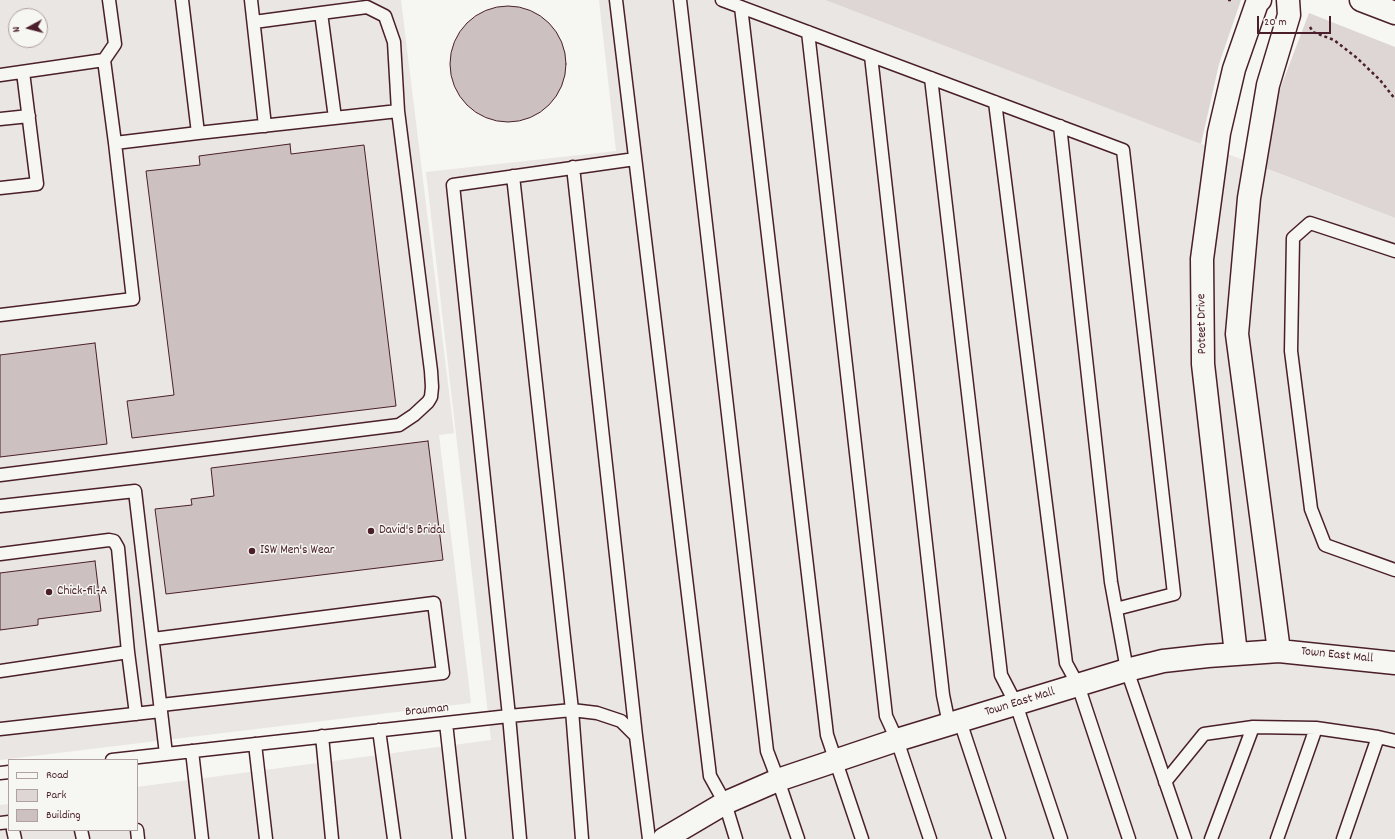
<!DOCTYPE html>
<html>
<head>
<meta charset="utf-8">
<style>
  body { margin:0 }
  #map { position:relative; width:1395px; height:839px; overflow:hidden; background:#f6f6f2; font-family:Dekko,sans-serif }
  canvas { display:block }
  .legend { position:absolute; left:8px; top:759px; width:130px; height:72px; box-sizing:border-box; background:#f6f6f2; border:1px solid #b1a0a2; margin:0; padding:5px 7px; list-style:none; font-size:12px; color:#4a1f2b }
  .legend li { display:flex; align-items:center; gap:8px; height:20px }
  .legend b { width:20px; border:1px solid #b1a0a2 }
  .north { position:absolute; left:8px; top:8px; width:40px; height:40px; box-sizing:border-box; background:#f6f6f2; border:1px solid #b1a0a2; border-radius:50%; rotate:263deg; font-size:11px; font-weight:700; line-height:16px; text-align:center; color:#4a1f2b }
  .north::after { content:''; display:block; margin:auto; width:14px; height:18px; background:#4a1f2b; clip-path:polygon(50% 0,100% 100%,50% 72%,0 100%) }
  .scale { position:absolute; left:1257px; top:16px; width:74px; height:18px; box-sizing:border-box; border:2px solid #4a1f2b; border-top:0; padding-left:5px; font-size:12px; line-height:14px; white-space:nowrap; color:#4a1f2b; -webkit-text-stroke:3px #f6f6f2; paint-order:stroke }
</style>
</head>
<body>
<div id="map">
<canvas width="1395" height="839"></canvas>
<ul class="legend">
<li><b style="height:5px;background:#f6f6f2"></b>Road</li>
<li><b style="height:11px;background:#ddd6d5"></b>Park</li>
<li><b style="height:11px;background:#ccc1c0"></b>Building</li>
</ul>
<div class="north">N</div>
<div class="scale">20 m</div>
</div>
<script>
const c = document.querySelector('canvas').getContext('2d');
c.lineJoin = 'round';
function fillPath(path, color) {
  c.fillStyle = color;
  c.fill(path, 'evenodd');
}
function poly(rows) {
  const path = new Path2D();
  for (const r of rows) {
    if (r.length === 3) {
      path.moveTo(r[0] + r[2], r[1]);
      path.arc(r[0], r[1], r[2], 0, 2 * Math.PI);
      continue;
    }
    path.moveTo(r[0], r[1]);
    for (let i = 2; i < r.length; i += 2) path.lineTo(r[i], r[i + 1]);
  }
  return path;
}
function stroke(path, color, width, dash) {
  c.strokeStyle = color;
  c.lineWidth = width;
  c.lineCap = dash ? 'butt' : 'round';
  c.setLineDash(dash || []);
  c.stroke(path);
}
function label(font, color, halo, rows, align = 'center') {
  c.font = font + ' Dekko,sans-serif';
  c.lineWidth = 3;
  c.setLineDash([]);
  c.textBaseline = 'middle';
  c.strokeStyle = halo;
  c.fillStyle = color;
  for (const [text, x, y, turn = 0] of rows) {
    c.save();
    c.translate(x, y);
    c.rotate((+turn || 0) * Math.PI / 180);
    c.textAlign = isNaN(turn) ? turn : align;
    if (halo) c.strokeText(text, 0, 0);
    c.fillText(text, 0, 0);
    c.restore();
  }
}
fillPath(poly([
  [0,0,401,0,454,433,439,435,471,703,0,760],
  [16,16,40,16,40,40,16,40],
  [599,0,825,0,1395,218,1395,839,0,839,0,805,9,804,9,830,137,830,137,787,491,740,426,172,616,151]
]), '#e9e6e3');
fillPath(poly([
  [825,0,1241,0,1219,64,1201,144],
  [1309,13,1395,47,1395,218,1265,168,1277,97]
]), '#ddd6d5');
const building = poly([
  [508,64,58],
  [290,144,291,154,364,145,396,406,132,438,127,401,174,395,146,171,200,165,199,156,290,144],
  [95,343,107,444,0,457,0,355,95,343],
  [428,441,443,560,166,594,155,509,192,505,191,499,214,496,211,468,428,441],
  [95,561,101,611,38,619,38,625,0,630,0,573,95,561]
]);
fillPath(building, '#ccc1c0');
stroke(building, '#4a1f2b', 1);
const service = poly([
  [251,0,265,126],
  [616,0,710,776,725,803,736,839],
  [680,0,767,751,778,780,798,839],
  [722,0,1123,150,1174,594,1116,609],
  [741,7,827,735,862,839],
  [321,13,367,7,385,16,394,42,398,111],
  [254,22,321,13,335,118],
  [808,32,886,716,897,740,930,839],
  [871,56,943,695,949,724],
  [104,60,115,143],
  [0,75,104,60,115,44,109,0],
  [931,78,1001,675,1016,704,1061,839],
  [995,102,1066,663,1078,685,1129,839],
  [0,119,29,116],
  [1060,126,1111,582,1127,670,1185,839],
  [573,167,636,736],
  [513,176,572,710,582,839],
  [0,188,37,184,23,72],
  [1395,251,1310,223,1293,238,1291,351,1311,509,1325,545,1395,570],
  [0,315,133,299,115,143,198,133,182,0],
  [0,475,399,425,414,415,428,402,431,397,432,387,431,371,398,111,198,133],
  [0,506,135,491,166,754],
  [0,554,109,540,114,541,118,548,128,652,136,714],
  [153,639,434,603,443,673,161,705],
  [0,671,128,652],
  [960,721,999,839],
  [446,723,459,839],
  [0,729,161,711],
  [379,730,394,839],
  [322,736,332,839],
  [255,744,266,839],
  [192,751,202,839],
  [112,760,509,716,572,710,597,713,621,721,636,736,649,839],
  [0,773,9,772],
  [1165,782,1204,734,1253,727,1316,728,1378,737,1395,741],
  [0,823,9,822],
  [13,830,15,839],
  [81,830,83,839],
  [137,830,138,839],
  [520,839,509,716,453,185,635,159],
  [1211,839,1253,727],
  [1277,839,1316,728],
  [1343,839,1378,737]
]);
const minor = poly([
  [1279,651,1237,334,1249,198,1268,85,1289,15,1288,0],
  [1236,654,1203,364,1202,259,1219,133,1234,69,1257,3,1260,0],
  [664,839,725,803,778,780,897,740,1127,670,1163,661,1208,656,1279,651,1395,663]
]);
const tertiary = poly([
  [1361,0,1395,13]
]);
stroke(service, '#4a1f2b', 15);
stroke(minor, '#4a1f2b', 25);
stroke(tertiary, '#4a1f2b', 25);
stroke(poly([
  [1228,0,1231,0],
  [1310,27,1313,32,1334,40,1357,58,1380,80,1395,99]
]), '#4a1f2b', 2.5, [3, 3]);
stroke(service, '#f6f6f2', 12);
stroke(minor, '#f6f6f2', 22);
stroke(tertiary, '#f6f6f2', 22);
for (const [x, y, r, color] of [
  [371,531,4,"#4a1f2b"],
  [252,551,4,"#4a1f2b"],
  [49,592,4,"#4a1f2b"]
]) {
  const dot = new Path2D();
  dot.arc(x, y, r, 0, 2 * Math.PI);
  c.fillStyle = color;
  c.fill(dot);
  stroke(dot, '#f6f6f2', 1.5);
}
label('13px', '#4a1f2b', '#f6f6f2', [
  ["Poteet Drive",1203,324,-91],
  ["Town East Mall",1337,656,6],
  ["Town East Mall",1020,703,-17],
  ["Brauman",427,711,-6]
]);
label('13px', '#4a1f2b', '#f6f6f2', [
  ["David's Bridal",379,531],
  ["ISW Men's Wear",260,551],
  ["Chick-fil-A",57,592]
], 'left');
</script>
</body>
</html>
